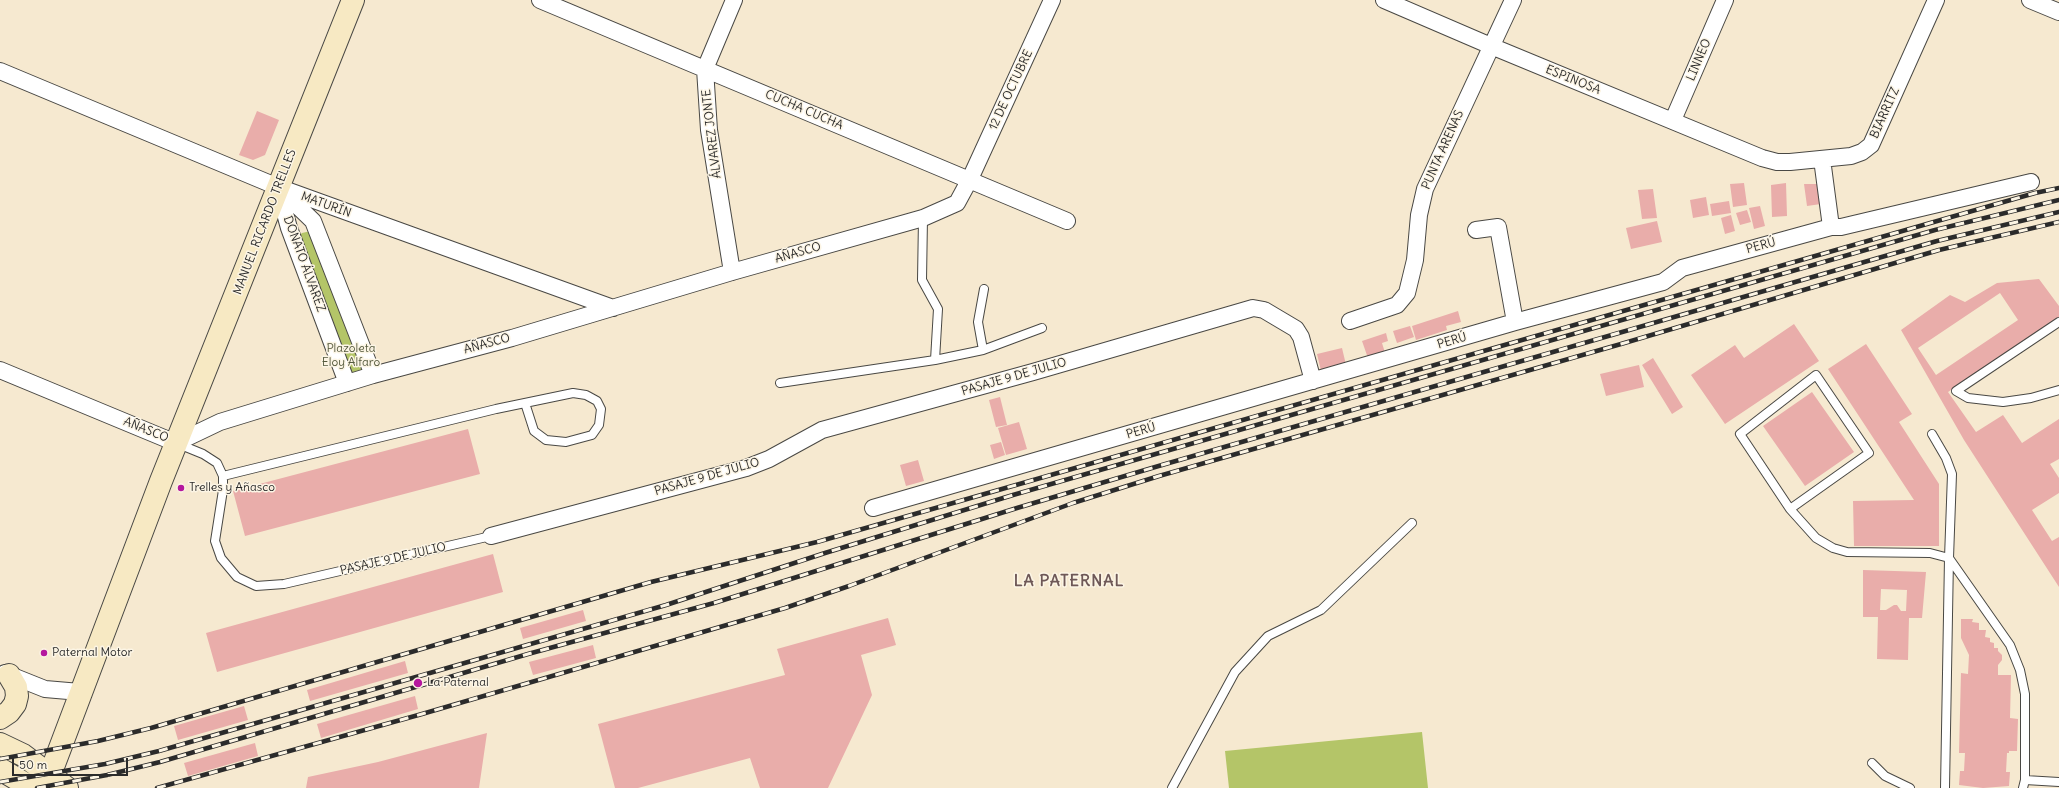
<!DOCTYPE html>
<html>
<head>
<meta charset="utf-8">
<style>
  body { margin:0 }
  #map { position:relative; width:2059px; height:788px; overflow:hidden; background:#f6e9d0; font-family:Delius,sans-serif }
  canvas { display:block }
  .scale { position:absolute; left:12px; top:758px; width:116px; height:18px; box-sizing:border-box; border:2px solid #2b2b2b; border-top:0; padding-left:5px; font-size:12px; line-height:14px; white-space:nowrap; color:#2b2b2b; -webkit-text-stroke:3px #fcf5e5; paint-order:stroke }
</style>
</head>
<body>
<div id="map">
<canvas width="2059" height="788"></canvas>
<div class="scale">50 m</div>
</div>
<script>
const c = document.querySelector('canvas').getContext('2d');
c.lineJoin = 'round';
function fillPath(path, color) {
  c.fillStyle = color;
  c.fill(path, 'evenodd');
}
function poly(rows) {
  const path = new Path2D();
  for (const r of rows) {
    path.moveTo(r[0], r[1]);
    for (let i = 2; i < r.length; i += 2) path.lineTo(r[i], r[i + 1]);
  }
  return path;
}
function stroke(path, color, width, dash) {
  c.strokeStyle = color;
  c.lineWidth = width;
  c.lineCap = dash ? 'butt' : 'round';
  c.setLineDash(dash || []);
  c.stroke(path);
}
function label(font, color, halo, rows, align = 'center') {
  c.font = font + ' Delius,sans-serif';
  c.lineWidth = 3;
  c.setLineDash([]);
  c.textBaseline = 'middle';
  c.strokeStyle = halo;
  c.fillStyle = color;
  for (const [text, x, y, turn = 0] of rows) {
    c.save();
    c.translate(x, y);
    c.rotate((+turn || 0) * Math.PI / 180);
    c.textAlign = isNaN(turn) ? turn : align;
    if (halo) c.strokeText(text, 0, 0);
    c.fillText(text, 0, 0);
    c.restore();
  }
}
fillPath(poly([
  [311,231,373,375,347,383,298,237,302,233],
  [1422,732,1428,788,1229,788,1225,751]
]), '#b4c568');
fillPath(poly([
  [257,111,279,120,265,155,253,160,239,155],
  [1744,183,1747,205,1733,207,1730,184],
  [1786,183,1787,216,1772,217,1771,185],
  [1804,184,1819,184,1821,204,1807,206],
  [1653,189,1657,218,1642,219,1638,190],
  [1706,197,1709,215,1693,218,1690,200],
  [1729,201,1731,213,1712,216,1710,204],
  [1760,206,1765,226,1754,229,1749,208],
  [1747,210,1751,222,1740,225,1736,213],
  [1731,215,1735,231,1725,234,1721,218],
  [1657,221,1662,242,1631,249,1626,228],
  [2039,279,2059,306,2059,319,1948,392,1976,432,2003,415,2022,443,2059,419,2059,459,2050,464,2059,478,2059,493,2032,510,2052,541,2059,537,2059,587,1964,440,1901,330,1950,295,1965,302,1997,283],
  [2000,293,2018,320,1936,375,1918,348],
  [1458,311,1461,322,1446,326,1447,330,1416,340,1412,326],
  [1794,324,1819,361,1725,424,1691,375,1735,345,1744,358],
  [1410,326,1414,337,1397,343,1393,331],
  [1386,333,1388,341,1382,343,1386,356,1369,361,1362,341],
  [1866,344,1912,414,1899,422,1939,484,1939,546,1854,546,1853,501,1914,500,1828,369],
  [1342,348,1347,369,1322,375,1317,354],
  [1653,358,1683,407,1672,414,1642,365],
  [1639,365,1644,387,1606,396,1600,374],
  [1812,392,1854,452,1805,486,1763,426],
  [1000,397,1007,425,996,427,989,400],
  [1019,422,1027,449,1006,455,998,428],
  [468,429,480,474,245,536,233,491],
  [1001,442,1005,455,994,459,990,445],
  [918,460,924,481,906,486,900,465],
  [493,554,503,592,217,672,206,633],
  [1863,570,1926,572,1922,618,1909,618,1908,660,1877,659,1878,617,1863,617],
  [1881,589,1907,590,1906,611,1901,611,1897,605,1894,605,1886,610,1880,610],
  [583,610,586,621,523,639,520,628],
  [888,618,896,645,861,655,872,695,828,788,760,788,750,758,638,788,615,788,598,724,785,675,777,649],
  [1961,619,1973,619,1972,622,1979,623,1979,630,1986,630,1985,637,1990,638,1990,642,1994,643,1994,648,1998,648,1998,651,2002,655,2002,660,1998,665,1998,675,2011,675,2010,718,2018,719,2017,751,2009,751,2009,753,2007,753,2006,772,2010,772,2009,786,1983,788,1959,785,1960,771,1964,771,1965,753,1959,753,1961,673,1968,674,1969,655,1961,638],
  [593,645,596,658,533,675,529,662],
  [405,661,408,673,310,701,307,690],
  [415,696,418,709,321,738,317,724],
  [244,706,248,720,178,740,174,726],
  [487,733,479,788,306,788,308,777,378,762],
  [255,743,258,756,188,776,184,763]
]), '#e9adaa');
const lane = poly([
  [2059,322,1956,391,1968,398,2003,402,2031,398,2059,390],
  [983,350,978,322,984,289],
  [935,360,983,350,1042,328],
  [780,383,935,360,938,309,922,280,923,218],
  [1932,434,1946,458,1952,474,1949,558,2010,645,2020,670,2025,694,2025,780,2023,788],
  [176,443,203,454,217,463,223,476,223,490,215,541,221,558,237,577,256,586,284,584,491,536],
  [223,476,496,409,573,393,586,395,597,401,601,409,599,425,592,435,566,442,546,440,534,431,525,403],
  [1790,509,1869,453,1816,375,1740,434,1790,509,1816,538,1833,548,1847,552,1930,553,1949,558,1945,788],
  [1872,763,1885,776,1910,788],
  [2025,780,2059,782],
  [1172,788,1235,672,1268,636,1321,610,1412,523]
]);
const street = poly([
  [540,0,1067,221],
  [1384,0,1491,46,1762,158,1777,162,1790,162,1851,156,1862,152,1871,145,1936,0],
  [2030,0,2059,12],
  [0,71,278,187,613,308],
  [1673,120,1725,0],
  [1822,159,1831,227],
  [278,188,289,228,347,383],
  [283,192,313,221,373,375],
  [1476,230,1498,227,1515,322],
  [732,272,709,130,705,69,734,0],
  [1350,321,1397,305,1407,293,1415,260,1419,215,1425,189,1513,0],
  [0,370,176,443,220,422,373,375,512,338,732,272,923,218,957,203,970,179,1052,0],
  [873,508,1515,322,1663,282,1682,268,1831,227,1841,227,2031,182],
  [491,536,746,468,769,459,822,430,1033,372,1253,308,1264,310,1296,329,1301,337,1313,381],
  [5,673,45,689,80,692]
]);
const secondary = poly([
  [0,718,9,712,15,704,17,696,16,687,9,675],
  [0,744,23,755,67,788],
  [0,769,32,788],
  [45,788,161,481,353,0]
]);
stroke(lane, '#494844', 10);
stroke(street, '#494844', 18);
stroke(secondary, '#494844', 24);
stroke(lane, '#fff', 8);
stroke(street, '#fff', 16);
stroke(secondary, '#f7e9c3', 22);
const rail = poly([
  [0,759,98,741,151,728,651,582,817,542,2035,193,2059,188],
  [0,782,105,764,159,751,666,605,825,553,1013,495,1935,230,2059,200],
  [37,788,107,775,160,762,528,654,714,603,1017,508,1162,465,1937,241,2059,212],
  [157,788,422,714,785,608,849,586,1073,503,1159,476,1621,344,1939,250,2059,222]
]);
stroke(rail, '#2b2b2b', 4.5);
stroke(rail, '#fcf5e5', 3, [9]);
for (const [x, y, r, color] of [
  [181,488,4,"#b5179e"],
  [44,653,4,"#b5179e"],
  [418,683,5,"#b5179e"]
]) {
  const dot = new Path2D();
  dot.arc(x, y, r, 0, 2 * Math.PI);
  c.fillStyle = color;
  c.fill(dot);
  stroke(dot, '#fcf5e5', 1.5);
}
label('12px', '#2b2b2b', '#fcf5e5', [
  ["LINNEO",1699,60,-67],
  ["ESPINOSA",1573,80,22],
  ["12 DE OCTUBRE",1011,90,-65],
  ["CUCHA CUCHA",804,110,23],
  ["BIARRITZ",1885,113,-66],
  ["ÁLVAREZ JONTE",712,134,-97],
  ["PUNTA ARENAS",1443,150,-66],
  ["MATURÍN",326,205,20],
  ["MANUEL RICARDO TRELLES",265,222,-69],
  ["PERÚ",1761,246,-15],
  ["AÑASCO",798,253,-16],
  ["DONATO ÁLVAREZ",304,264,70],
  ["PERÚ",1452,341,-16],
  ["AÑASCO",487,344,-15],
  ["PASAJE 9 DE JULIO",1014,377,-16],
  ["AÑASCO",146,430,22],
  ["PERÚ",1141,431,-16],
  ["PASAJE 9 DE JULIO",707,477,-16],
  ["PASAJE 9 DE JULIO",393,559,-13]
]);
label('12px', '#54593d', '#fcf5e5', [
  ["Plazoleta",351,349],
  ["Eloy Alfaro",351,363]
]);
label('12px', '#2b2b2b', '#fcf5e5', [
  ["Trelles y Añasco",189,488],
  ["Paternal Motor",52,653],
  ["La Paternal",427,683]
], 'left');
c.letterSpacing = '1px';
label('bold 16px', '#6e5857', '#fcf5e5', [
  ["LA PATERNAL",1069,581]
]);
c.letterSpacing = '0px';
</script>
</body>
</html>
